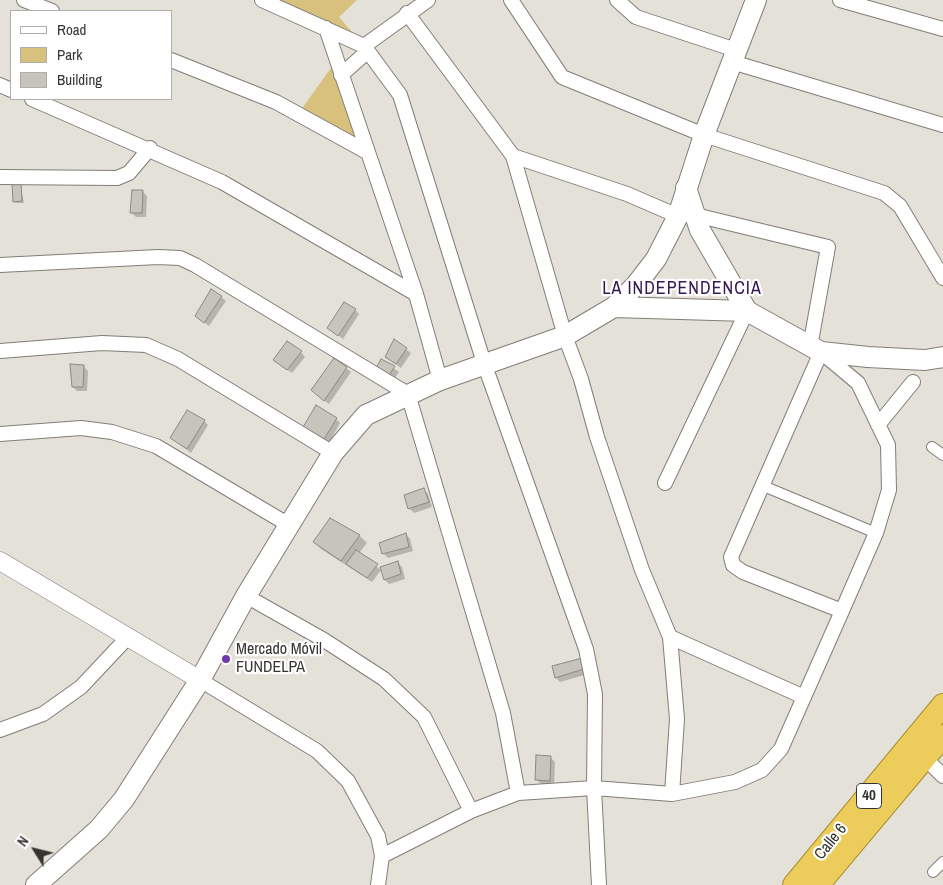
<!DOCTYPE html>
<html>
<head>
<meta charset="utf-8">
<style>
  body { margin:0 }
  #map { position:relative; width:943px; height:885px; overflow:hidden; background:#e4e1d8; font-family:"Archivo Narrow",sans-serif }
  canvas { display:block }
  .legend { position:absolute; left:10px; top:10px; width:162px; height:90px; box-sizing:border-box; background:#fff; border:1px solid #aeaeac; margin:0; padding:6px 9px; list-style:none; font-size:15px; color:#353430 }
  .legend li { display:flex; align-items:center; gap:10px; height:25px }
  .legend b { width:25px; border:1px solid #aeaeac }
  .north { position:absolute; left:10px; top:825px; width:50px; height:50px; -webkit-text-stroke:4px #fff; paint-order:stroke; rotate:306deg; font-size:14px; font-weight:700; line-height:20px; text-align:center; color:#353430 }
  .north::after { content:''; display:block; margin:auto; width:18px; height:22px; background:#353430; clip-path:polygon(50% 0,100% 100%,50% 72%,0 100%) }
</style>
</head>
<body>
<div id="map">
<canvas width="943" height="885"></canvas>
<ul class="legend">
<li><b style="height:6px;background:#fff"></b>Road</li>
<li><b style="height:14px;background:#d7c17d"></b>Park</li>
<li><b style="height:14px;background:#c7c4bb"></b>Building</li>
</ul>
<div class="north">N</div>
</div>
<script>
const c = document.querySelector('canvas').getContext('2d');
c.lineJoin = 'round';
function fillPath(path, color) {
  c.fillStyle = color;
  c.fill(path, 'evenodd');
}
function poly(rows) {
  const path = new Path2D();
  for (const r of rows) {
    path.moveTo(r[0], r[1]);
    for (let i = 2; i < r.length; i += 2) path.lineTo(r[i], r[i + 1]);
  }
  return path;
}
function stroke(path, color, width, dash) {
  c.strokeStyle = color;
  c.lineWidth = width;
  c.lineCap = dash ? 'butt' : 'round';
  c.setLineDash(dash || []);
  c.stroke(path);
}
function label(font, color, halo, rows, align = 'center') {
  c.font = font + ' "Archivo Narrow",sans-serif';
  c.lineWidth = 4.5;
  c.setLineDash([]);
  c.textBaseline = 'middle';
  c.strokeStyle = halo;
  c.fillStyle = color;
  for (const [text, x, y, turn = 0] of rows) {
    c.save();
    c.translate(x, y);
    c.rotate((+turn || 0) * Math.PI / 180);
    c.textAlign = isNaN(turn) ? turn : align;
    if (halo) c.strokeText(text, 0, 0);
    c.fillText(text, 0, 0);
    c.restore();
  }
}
fillPath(poly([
  [279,0,357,0,339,17,364,46,284,10,287,4],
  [336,61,367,152,298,114]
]), '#d7c17d');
fillPath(poly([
  [20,184,24,203,16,203,15,201],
  [142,191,147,196,146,217,136,217,131,212],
  [221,297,226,301,209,326,201,320],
  [355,310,359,314,343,339,329,328],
  [394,341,411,353,401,368,386,357],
  [301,352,305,357,292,373,279,364],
  [382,360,399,372,393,381,381,375],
  [83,366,88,371,87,391,77,391,73,387],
  [346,368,351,372,329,404,317,395],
  [336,419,340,423,329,443,305,427],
  [204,421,208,425,191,453,172,438],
  [424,490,428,494,432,507,414,513,409,508],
  [330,519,360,536,367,543,359,553,381,570,372,582,321,549,314,542],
  [406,534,410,539,413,551,388,558,383,553],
  [398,563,402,567,405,579,389,584,385,580,382,568],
  [586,658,591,673,560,682,556,678],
  [550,757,555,762,554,785,541,784,536,779]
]), '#0003');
const building = poly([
  [12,183,21,183,22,201,13,202,12,183],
  [132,190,143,190,142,213,130,213,132,190],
  [211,289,222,296,204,323,195,316,211,289],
  [344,302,356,309,338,336,327,328,344,302],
  [394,339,407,348,396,364,385,357,394,339],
  [287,341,302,351,287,370,273,360,287,341],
  [334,358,347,367,324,401,311,390,334,358],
  [381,359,395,366,388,377,375,370,381,359],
  [70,364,84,365,83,387,72,387,70,364],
  [316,405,337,418,324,439,303,427,316,405],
  [187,410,205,420,187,449,170,438,187,410],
  [424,488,429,502,408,509,404,495,424,488],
  [330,518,360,535,341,561,313,542,330,518],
  [406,533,409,547,382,554,379,543,406,533],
  [356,550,378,564,367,578,346,564,356,550],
  [398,561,401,574,384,580,380,567,398,561],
  [586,657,587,668,555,678,552,666,586,657],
  [536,755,551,756,550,781,535,780,536,755]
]);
fillPath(building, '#c7c4bb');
stroke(building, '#8c8981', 1);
const pedestrian = poly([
  [932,447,943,455],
  [761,485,876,533],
  [933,872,943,862]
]);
const minor = poly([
  [24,0,52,11],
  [262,0,364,46,400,95,484,363,586,649,595,694,594,788,599,885],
  [511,0,562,77,704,135,884,193,900,206,943,278],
  [617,0,636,17,736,50],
  [840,0,943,29],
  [407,13,513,156,565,336,581,379,597,437,642,570,670,637,677,719,672,794],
  [326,28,416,294,440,380],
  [364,46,428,0],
  [171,60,276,102,367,152],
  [732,62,943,125],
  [341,75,368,51],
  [0,85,11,90],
  [32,99,222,182,416,294],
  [513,156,627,194,678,216],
  [0,177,117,178,129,173,150,148],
  [695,215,828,247,810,347],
  [0,265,158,257,180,258,195,265,408,394,503,713,518,793],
  [0,351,102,343,146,345,178,359,333,453],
  [878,425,913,382],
  [0,434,81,428,112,432,156,446,289,525],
  [665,483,747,311],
  [246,596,324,640,384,679,424,717,471,811],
  [670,637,804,697],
  [200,680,317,751,348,781,378,836,382,856,378,885],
  [0,730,43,714,81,687,128,637],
  [925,758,943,776],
  [382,856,471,811,518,793,594,788,672,794,735,782,762,770,781,749,842,611,876,533,889,490,888,445,858,383,821,352,731,557,733,565,743,572,842,611]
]);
const tertiary = poly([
  [0,561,200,680]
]);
const secondary = poly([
  [686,188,700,230,747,311],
  [614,307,747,311,821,352,868,357,925,360,943,357],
  [36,885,99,829,124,799,200,680,246,596,333,453,366,415,440,380,565,336,614,307,636,285,656,259,678,216,704,135,756,0]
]);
const trunk = poly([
  [794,885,943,705],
  [818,885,943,736]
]);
stroke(pedestrian, '#817e76', 12);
stroke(minor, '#817e76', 16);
stroke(tertiary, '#817e76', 19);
stroke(secondary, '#817e76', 22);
stroke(trunk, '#a98e31', 24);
stroke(pedestrian, '#fff', 10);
stroke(minor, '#fff', 14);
stroke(tertiary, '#fff', 18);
stroke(secondary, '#fff', 20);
stroke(trunk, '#eccc5b', 22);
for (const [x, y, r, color] of [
  [226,659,5,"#7038ae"]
]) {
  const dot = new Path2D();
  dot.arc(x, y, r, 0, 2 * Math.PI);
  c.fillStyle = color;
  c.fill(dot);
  stroke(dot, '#fff', 2);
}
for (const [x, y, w] of [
  [869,796,25]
]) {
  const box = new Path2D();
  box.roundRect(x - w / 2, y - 12.5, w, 25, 4);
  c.fillStyle = '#fff';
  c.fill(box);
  stroke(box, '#353430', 1);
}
label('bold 15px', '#353430', null, [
  ["40",869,796]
]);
label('16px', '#353430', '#fff', [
  ["Mercado Móvil",236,650],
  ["FUNDELPA",236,668]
], 'left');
label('16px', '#353430', '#fff', [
  ["Calle 6",831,842,-51]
]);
c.letterSpacing = '1px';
label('18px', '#341952', '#fff', [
  ["LA INDEPENDENCIA",682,289]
]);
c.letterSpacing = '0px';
</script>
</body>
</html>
